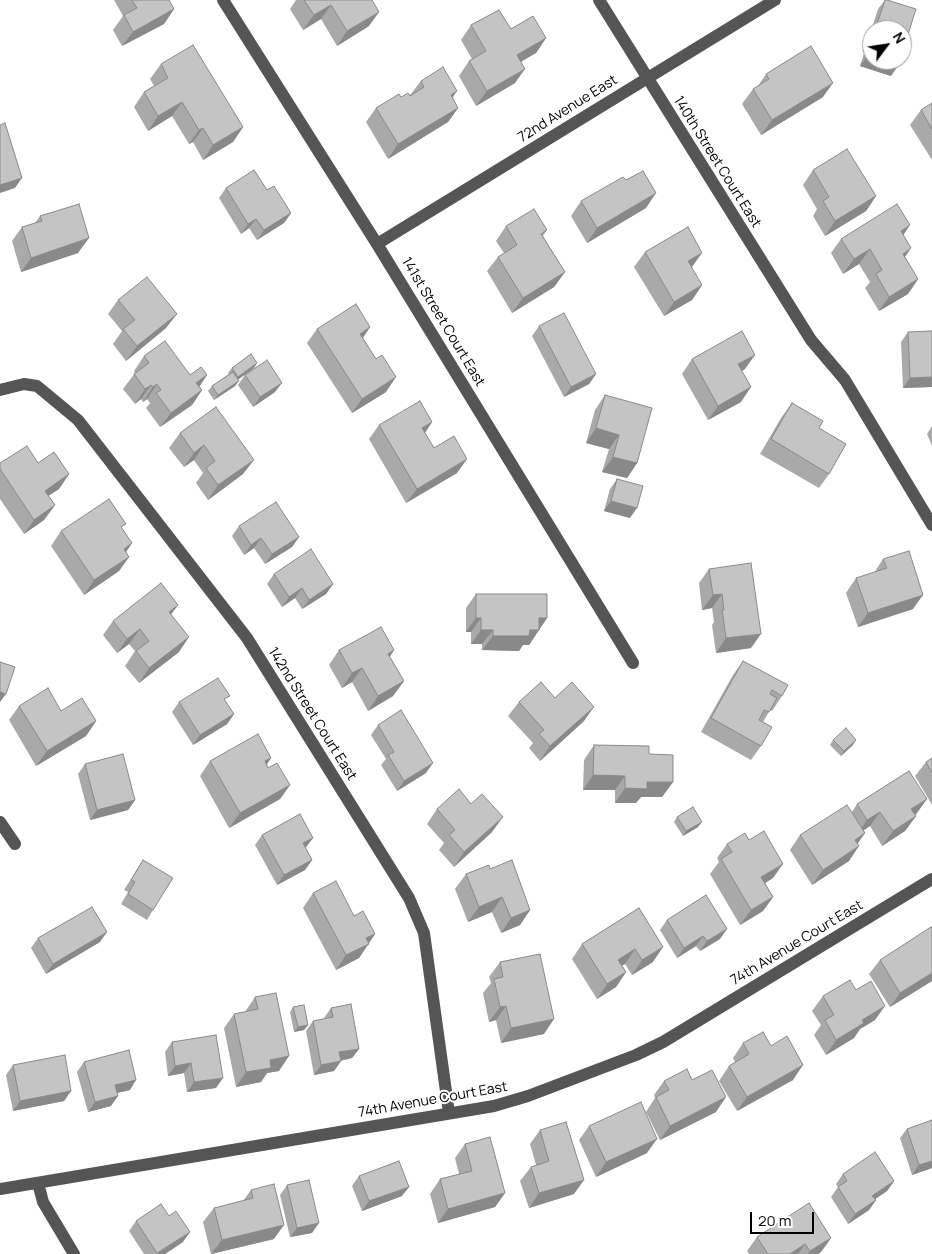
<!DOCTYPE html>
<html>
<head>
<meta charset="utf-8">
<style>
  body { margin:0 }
  #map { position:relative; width:932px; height:1254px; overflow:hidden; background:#fff; font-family:Manrope,sans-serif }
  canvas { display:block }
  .north { position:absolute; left:862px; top:20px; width:50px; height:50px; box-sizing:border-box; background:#fff; border:1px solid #999; border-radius:50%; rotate:59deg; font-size:14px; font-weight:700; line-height:20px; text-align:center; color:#000 }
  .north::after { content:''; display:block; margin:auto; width:18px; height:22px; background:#000; clip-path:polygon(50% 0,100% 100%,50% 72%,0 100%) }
  .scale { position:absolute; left:750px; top:1212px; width:64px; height:22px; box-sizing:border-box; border:2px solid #000; border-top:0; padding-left:6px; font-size:15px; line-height:18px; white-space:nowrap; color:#000; -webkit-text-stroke:4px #fff; paint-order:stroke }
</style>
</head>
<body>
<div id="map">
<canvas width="932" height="1254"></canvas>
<div class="north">N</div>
<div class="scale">20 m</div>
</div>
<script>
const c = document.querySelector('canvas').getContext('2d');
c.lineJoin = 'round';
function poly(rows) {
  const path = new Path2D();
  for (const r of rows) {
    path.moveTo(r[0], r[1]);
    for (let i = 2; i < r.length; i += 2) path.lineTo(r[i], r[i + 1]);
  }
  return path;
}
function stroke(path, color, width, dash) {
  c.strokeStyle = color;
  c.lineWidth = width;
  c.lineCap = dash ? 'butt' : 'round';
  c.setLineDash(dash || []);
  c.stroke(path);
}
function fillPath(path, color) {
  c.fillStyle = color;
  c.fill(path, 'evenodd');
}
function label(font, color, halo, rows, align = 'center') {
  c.font = font + ' Manrope,sans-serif';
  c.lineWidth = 4;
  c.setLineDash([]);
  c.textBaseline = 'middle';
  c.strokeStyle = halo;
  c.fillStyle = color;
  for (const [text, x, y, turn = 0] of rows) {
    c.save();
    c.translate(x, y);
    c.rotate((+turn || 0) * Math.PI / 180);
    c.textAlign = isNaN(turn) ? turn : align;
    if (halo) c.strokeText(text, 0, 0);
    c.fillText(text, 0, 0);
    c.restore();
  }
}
stroke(poly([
  [223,0,377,244,633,663],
  [599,0,811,340,845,380,932,525],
  [377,244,775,0],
  [0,390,24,384,37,386,78,420,247,638,409,898,424,933,449,1113],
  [0,822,15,844],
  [38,1183,43,1202,74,1254],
  [0,1189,494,1106,528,1096,636,1055,663,1042,932,879]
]), '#555', 12);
fillPath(poly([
  [114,0,169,0,174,9,164,24,122,46,113,30,123,16],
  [296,0,372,0,369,26,337,46,321,19,303,30,290,9],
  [885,0,902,30,872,30,872,60,891,76,860,66,878,9],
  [471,25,511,29,546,38,536,53,521,61,515,83,476,106,459,76,469,61,472,59,461,40],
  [161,64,243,127,233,142,203,160,193,142,189,144,172,116,148,131,134,107,144,92,154,86,150,79],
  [766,74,823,97,761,135,742,104,753,89,758,86],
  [421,81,452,98,458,108,448,122,388,159,366,122,376,108,401,97,410,95],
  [932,103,932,160,910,125,921,110],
  [813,170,876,196,866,211,825,236,813,216,817,209,803,185],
  [226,188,267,190,291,213,284,223,257,240,249,228,241,234,219,198],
  [581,201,646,208,587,243,571,216],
  [40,216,78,253,21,272,12,241,22,227,35,223],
  [506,226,547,230,543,236,565,272,554,287,512,313,487,271,498,257,504,253,496,241],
  [903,235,905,257,918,279,908,294,879,311,865,288,870,282,859,264,843,274,831,253,841,239],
  [645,252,702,285,692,300,664,316,634,267],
  [118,300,166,328,126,361,113,344,122,331,108,314],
  [539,326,596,374,589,384,564,397,532,336],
  [370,327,363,338,376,359,386,392,352,413,307,343,317,329],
  [908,332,932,387,903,388,901,342],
  [144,356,190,375,207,375,199,386,202,390,192,405,160,427,146,408,150,403,147,399,143,402,141,399,135,404,123,389,135,373,134,371],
  [692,359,745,369,742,371,741,402,708,420,682,374],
  [257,363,254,368,238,379,235,386,214,400,208,391,212,386,229,374,228,373,232,368],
  [245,375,275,392,253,407,238,385],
  [605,395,637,463,627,478,602,472,609,449,586,443,595,410],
  [792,403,819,428,829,474,819,488,760,454,781,418],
  [216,407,243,474,208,500,196,483,203,473,194,460,184,467,169,448,180,433],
  [432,422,425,433,434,448,457,473,406,503,369,439,379,425],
  [932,426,932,446,927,434],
  [0,463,38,463,69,474,59,489,48,496,55,505,44,520,24,534,0,499],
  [617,479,630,518,604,511,610,489],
  [239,526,299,537,292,547,265,564,254,548,244,555,232,536],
  [122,529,132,543,126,552,129,557,119,571,84,595,51,546,61,531],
  [883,559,913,609,858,627,846,593,856,578,874,573],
  [709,569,751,648,716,653,712,625,714,622,712,608,702,610,699,583],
  [274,574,333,584,326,594,302,609,295,598,282,607,267,584],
  [476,594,547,618,529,645,523,645,519,651,482,650,482,644,471,644,471,632,466,632,466,608],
  [178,605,171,614,179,652,139,683,125,666,135,651,129,644,117,653,103,635,113,621],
  [339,650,394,650,390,657,404,681,393,696,368,711,352,682,342,688,329,665],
  [743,661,782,696,772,711,770,710,763,722,761,746,751,760,701,732,733,675],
  [555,698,584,721,540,761,529,748,533,743,508,716,519,702],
  [179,702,226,702,234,714,227,724,193,745,172,712],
  [19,706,61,711,96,721,86,736,36,766,9,720],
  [378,725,426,773,397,791,381,765,386,759,371,735],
  [833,740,853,745,841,756,830,745],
  [594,745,649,754,673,782,662,797,641,797,636,803,615,803,615,790,583,790,584,760],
  [271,758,267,764,268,768,290,785,280,799,229,828,200,776,210,761],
  [932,758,932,805,915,776,926,762],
  [85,764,135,800,128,810,90,820,78,774],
  [857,804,917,813,915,815,916,816,905,831,882,846,870,826,863,830,865,833,857,844,849,861,812,885,790,850,800,835,852,812],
  [437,809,492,832,454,867,439,850,444,843,427,824],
  [677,817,698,827,683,836,674,822],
  [262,835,313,838,305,848,312,860,305,870,277,885,255,845],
  [749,840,773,878,765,883,773,897,763,911,740,925,710,874,719,862,717,858,727,844],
  [143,860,153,910,147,920,121,904,128,892,124,890],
  [490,869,530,910,520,925,501,933,492,912,468,922,455,889,466,874],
  [313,893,354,916,375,934,359,958,336,970,303,908],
  [639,908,653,962,632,975,625,964,622,965,626,972,616,987,597,999,572,959,582,944],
  [667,920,720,939,700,951,696,946,677,958,660,930],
  [38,938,100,942,46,974,31,948],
  [880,960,932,981,890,1007,869,974],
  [500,962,544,1034,501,1043,496,1020,489,1022,483,993,491,983,489,977],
  [823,996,875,1020,860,1029,854,1038,826,1055,814,1035,821,1025,812,1011],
  [255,997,279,1071,267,1073,261,1082,236,1087,224,1028,234,1014,245,1012],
  [293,1007,308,1025,304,1030,294,1032,290,1012],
  [331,1008,359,1049,352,1058,341,1061,334,1071,314,1075,306,1031,313,1021,324,1019,324,1018],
  [172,1042,216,1088,187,1092,184,1073,168,1076,165,1052],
  [743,1043,771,1046,793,1080,737,1111,719,1081,729,1066,735,1062,733,1058],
  [84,1062,130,1090,117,1093,111,1106,88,1112,77,1072],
  [13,1065,71,1091,64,1101,13,1111,6,1075],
  [692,1080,716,1112,660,1140,646,1112,655,1098,654,1095,664,1081],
  [932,1120,932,1168,912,1175,900,1138,907,1129],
  [589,1126,647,1153,596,1177,579,1140],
  [540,1130,574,1194,529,1208,520,1181,531,1167,536,1165,530,1144],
  [465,1144,505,1193,495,1207,438,1223,430,1194,440,1179,459,1174,455,1158],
  [843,1174,894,1181,887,1191,875,1199,876,1200,869,1210,848,1224,831,1197,838,1187,836,1184],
  [359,1176,402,1196,362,1211,352,1186],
  [287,1185,312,1233,290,1237,280,1195],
  [251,1190,274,1239,211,1254,203,1222,214,1208,243,1201],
  [169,1216,183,1242,165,1254,144,1254,129,1231,136,1221],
  [757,1237,831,1238,821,1252,818,1254,749,1254,747,1251]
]), '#a9a9a9');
fillPath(poly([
  [331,5,321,19,303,30,314,15],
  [174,9,164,24,122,46,133,32],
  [379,12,369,26,337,46,347,31],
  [546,38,536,53,507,70,517,55],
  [867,56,872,58,872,60,879,60,898,66,891,76,860,66],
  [525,69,515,83,476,106,487,91],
  [833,83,823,97,761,135,772,120],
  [457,91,447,106,451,95],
  [182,102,172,116,148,131,158,116],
  [458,108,448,122,388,159,398,144],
  [243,127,233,142,203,160,213,145],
  [203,128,193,142,189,144,199,130],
  [22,178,15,188,0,193,0,185],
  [656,193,646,208,587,243,597,228],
  [876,196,866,211,825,236,835,221],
  [291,213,284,223,257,240,264,230],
  [256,219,249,228,241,234,248,224],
  [910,225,900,240,901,231],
  [89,238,78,253,21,272,31,258],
  [911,248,901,263,903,254],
  [870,249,859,264,843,274,854,259],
  [702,253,692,267,678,276,688,261],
  [565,272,554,287,512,313,523,298],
  [918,279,908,294,879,311,889,297],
  [702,285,692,300,664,316,674,302],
  [177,314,166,328,126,361,137,346],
  [370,327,360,342,360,334],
  [755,355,745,369,728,379,738,364],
  [257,363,254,368,235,382,238,377],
  [596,374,589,384,564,397,571,387],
  [207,375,197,390,196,383],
  [396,377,386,392,352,413,362,399],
  [932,377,932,387,903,388,910,378],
  [239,381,235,386,214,400,218,395],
  [282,383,275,392,253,407,260,397],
  [157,384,147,399,143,402,153,387],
  [151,385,141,399,135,404,145,389],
  [751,387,741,402,708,420,718,406],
  [202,390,192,405,160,427,171,413],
  [432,422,422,437,422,428],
  [596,428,619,435,609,449,586,443],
  [204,445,194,460,184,467,194,453],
  [613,457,637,463,627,478,602,472],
  [467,459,457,473,406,503,417,489],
  [254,460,243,474,208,500,218,485],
  [69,474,59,489,34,505,45,491],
  [611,501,637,508,630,518,604,511],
  [55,505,44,520,24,534,34,520],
  [299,537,292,547,265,564,272,554],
  [261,538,254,548,244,555,251,545],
  [132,543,122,558,124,549],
  [129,557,119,571,84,595,94,580],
  [333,584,326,594,302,609,309,600],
  [302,588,295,598,282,607,289,597],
  [722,594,712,608,702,610,713,595],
  [923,595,913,609,858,627,868,613],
  [178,605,167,620,169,612],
  [476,618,481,618,471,632,466,632],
  [539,618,547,618,529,645,523,645,519,651,482,650,493,636],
  [140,629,129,644,117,653,127,639],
  [481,630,493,630,482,644,471,644],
  [761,634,751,648,716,653,726,638],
  [189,637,179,652,139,683,149,668],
  [394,650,384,665,388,654],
  [362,668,352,682,342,688,352,673],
  [404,681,393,696,368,711,378,696],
  [0,692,6,694,0,702],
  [594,707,584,721,540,761,550,746],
  [234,714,227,724,193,745,200,735],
  [96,721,86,736,36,766,47,751],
  [856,740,853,745,841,756,844,751],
  [271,758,261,773,265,761],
  [433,763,426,773,397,791,404,781],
  [593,775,625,776,615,790,583,790],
  [647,782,673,782,662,797,641,797,636,803,615,803,625,788],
  [290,785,280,799,229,828,240,813],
  [927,799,917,813,901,823,911,809],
  [135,800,128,810,90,820,97,810],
  [880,812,870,826,857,835,867,820],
  [916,816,905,831,882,846,893,831],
  [503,817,492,832,454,867,464,852],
  [702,822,698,827,683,836,686,831],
  [865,833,855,847,855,840],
  [313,838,306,847,296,853,303,843],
  [859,846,849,861,812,885,823,870],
  [312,860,305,870,277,885,284,875],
  [783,864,773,878,751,892,761,877],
  [502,897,492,912,468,922,479,907],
  [773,897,763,911,740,925,751,910],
  [530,910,520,925,501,933,511,918],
  [727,929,720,939,700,951,707,941],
  [107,932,100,942,46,974,53,964],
  [375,934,359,958,336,970,346,955,366,938],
  [703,936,696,946,677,958,684,948],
  [663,947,653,962,632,975,642,960],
  [635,949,625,964,608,974,618,960],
  [626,972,616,987,597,999,607,984],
  [932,973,932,981,890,1007,900,993],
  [506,1006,496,1020,489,1022,500,1007],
  [885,1006,875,1020,860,1029,854,1038,826,1055,836,1040,862,1020],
  [554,1019,544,1034,501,1043,511,1028],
  [308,1025,304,1030,294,1032,298,1027],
  [359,1049,352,1058,332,1062,339,1052],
  [289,1056,279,1071,267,1073,261,1082,236,1087,246,1072,270,1060],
  [341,1061,334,1071,314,1075,321,1065],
  [191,1063,184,1073,168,1076,175,1066],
  [803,1065,793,1080,737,1111,747,1097],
  [223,1078,216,1088,187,1092,194,1082],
  [136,1080,130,1090,108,1095,115,1085],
  [71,1091,64,1101,13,1111,20,1101],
  [118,1096,111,1106,88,1112,95,1102],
  [726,1097,716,1112,660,1140,670,1126],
  [657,1139,647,1153,596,1177,606,1162],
  [932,1161,932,1168,912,1175,919,1165],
  [584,1180,574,1194,529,1208,539,1193],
  [894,1181,887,1191,865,1206,872,1196],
  [409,1187,402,1196,362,1211,369,1201],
  [505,1193,495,1207,438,1223,448,1209],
  [876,1200,869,1210,848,1224,855,1214],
  [319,1223,312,1233,290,1237,297,1228],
  [284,1225,274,1239,211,1254,222,1240],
  [190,1232,183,1242,165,1254,157,1254],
  [831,1238,821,1252,818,1254,808,1254,810,1251],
  [805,1244,798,1254,790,1254]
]), '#898989');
const building = poly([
  [132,0,169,0,174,9,133,32,124,15,137,8,132,0],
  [304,0,372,0,379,12,347,31,331,5,314,15,304,0],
  [885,0,887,0,916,9,902,54,902,30,875,30,885,0],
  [499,10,511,29,533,16,546,38,517,55,525,69,487,91,469,61,486,51,471,25,499,10],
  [872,41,872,58,867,56,872,41],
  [193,45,243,127,213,145,203,128,199,130,182,102,158,116,144,92,168,78,161,64,193,45],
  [811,46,833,83,772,120,753,89,769,79,766,74,811,46],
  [879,60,900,60,898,66,879,60],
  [443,67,457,91,451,95,458,108,398,144,376,108,399,94,401,97,408,93,410,96,424,87,421,81,443,67],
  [932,103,932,129,921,110,932,103],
  [5,123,22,178,0,185,0,125,5,123],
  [847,149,876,196,835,221,823,201,829,197,813,170,847,149],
  [254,170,267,190,274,186,291,213,264,230,256,219,248,224,226,188,254,170],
  [643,171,656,193,597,228,581,201,623,177,626,180,643,171],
  [79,204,89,238,31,258,22,227,42,221,40,216,79,204],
  [897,204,910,225,901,231,911,248,903,254,918,279,889,297,876,274,882,270,870,249,854,259,841,239,897,204],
  [534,209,547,230,541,234,565,272,523,298,498,257,517,245,506,226,534,209],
  [688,227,702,253,688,261,702,285,674,302,645,252,688,227],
  [147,277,177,314,137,346,123,329,135,320,118,300,147,277],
  [356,304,370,327,360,334,376,359,382,355,396,377,362,399,317,329,356,304],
  [564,313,596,374,571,387,539,326,564,313],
  [742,331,755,355,738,364,751,387,718,406,692,359,742,331],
  [932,331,932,377,910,378,908,332,932,331],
  [165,341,190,375,201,367,207,375,196,383,202,390,171,413,156,393,161,390,157,384,153,387,151,385,145,389,134,374,149,363,144,356,165,341],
  [251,354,257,363,238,377,232,368,251,354],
  [267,360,282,383,260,397,245,375,267,360],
  [233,372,239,381,218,395,212,386,233,372],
  [605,395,652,408,637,463,613,457,619,435,596,428,605,395],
  [420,401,432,422,422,428,434,448,454,436,467,459,417,489,379,425,420,401],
  [792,403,823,421,819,428,846,444,829,474,771,439,792,403],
  [216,407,254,460,218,485,206,468,215,461,204,445,194,453,180,433,216,407],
  [27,446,38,463,54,452,69,474,45,491,55,505,34,520,0,469,0,463,27,446],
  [617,479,643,486,637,508,611,501,617,479],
  [109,499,126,524,121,527,132,543,124,549,129,557,94,580,61,531,109,499],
  [276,502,299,537,272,554,261,538,251,545,239,526,276,502],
  [311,549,333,584,309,600,302,588,289,597,274,574,311,549],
  [909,551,923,595,868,613,856,578,887,568,883,559,909,551],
  [751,563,761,634,726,638,722,610,724,610,722,594,713,595,709,569,751,563],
  [161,583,178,605,169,612,189,637,149,668,136,651,149,641,140,629,127,639,113,621,161,583],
  [476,594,547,594,547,618,539,618,539,630,530,630,529,636,493,636,493,630,481,630,481,618,476,618,476,594],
  [381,627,394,650,388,654,404,681,378,696,362,668,352,673,339,650,381,627],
  [743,661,788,685,782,696,772,690,770,694,777,698,769,712,764,710,759,720,772,727,761,746,711,718,743,661],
  [0,662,15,667,6,694,0,692,0,662],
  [218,678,230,696,224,699,234,714,200,735,179,702,218,678],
  [541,682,555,698,572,682,594,707,550,746,539,734,544,730,519,702,541,682],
  [48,688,61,711,82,698,96,721,47,751,19,706,48,688],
  [401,710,433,763,404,781,388,755,394,752,378,725,401,710],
  [846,728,856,740,844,751,833,740,846,728],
  [258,734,271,758,265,761,268,768,277,763,290,785,240,813,210,761,258,734],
  [594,745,649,746,649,754,673,755,673,782,647,782,647,789,625,788,625,776,593,775,594,745],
  [123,754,135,800,97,810,85,764,123,754],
  [932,758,932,773,926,762,932,758],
  [909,771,927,799,911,809,916,816,893,831,880,812,867,820,857,804,909,771],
  [459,789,471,804,482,794,503,817,464,852,449,835,455,830,437,809,459,789],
  [847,805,865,833,855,840,859,846,823,870,800,835,847,805],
  [693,807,702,822,686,831,677,817,693,807],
  [300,814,313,838,303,843,312,860,284,875,262,835,300,814],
  [764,831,783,864,761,877,773,897,751,910,721,859,732,852,727,844,745,833,749,840,764,831],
  [143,860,173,878,153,910,128,894,135,882,131,880,143,860],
  [512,860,530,910,511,918,502,897,479,907,466,874,489,865,490,869,512,860],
  [336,881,354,916,363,911,375,934,366,938,369,944,346,955,313,893,336,881],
  [706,895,727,929,707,941,703,936,684,948,667,920,706,895],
  [92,907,107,932,53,964,38,938,92,907],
  [639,908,663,947,642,960,635,949,618,960,626,972,607,984,582,944,639,908],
  [931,927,932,928,932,973,900,993,880,960,931,927],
  [540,954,554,1019,511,1028,506,1006,500,1007,494,979,503,977,500,962,540,954],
  [850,980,856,990,871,981,885,1006,862,1020,864,1023,836,1040,825,1020,834,1015,823,996,850,980],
  [276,993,289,1056,270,1060,271,1068,246,1072,234,1014,258,1009,255,997,276,993],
  [351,1004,359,1049,339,1052,341,1061,321,1065,313,1021,333,1017,331,1008,351,1004],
  [304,1005,308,1025,298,1027,293,1007,304,1005],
  [763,1032,771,1046,787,1036,803,1065,747,1097,729,1066,749,1054,743,1043,763,1032],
  [216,1035,223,1078,194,1082,191,1063,175,1066,172,1042,216,1035],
  [129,1050,136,1080,115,1085,118,1096,95,1102,84,1062,129,1050],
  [65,1055,71,1091,20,1101,13,1065,65,1055],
  [687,1069,692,1080,712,1070,726,1097,670,1126,656,1097,669,1090,664,1081,687,1069],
  [641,1102,657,1139,606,1162,589,1126,641,1102],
  [932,1120,932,1161,919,1165,907,1129,932,1120],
  [566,1122,584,1180,539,1193,531,1167,549,1161,540,1130,566,1122],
  [490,1137,505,1193,448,1209,440,1179,472,1171,465,1144,490,1137],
  [875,1152,894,1181,872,1196,876,1200,855,1214,838,1187,847,1181,843,1174,875,1152],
  [399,1161,409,1187,369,1201,359,1176,399,1161],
  [309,1180,319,1223,297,1228,287,1185,309,1180],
  [274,1184,284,1225,222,1240,214,1208,253,1198,251,1190,274,1184],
  [809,1203,831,1238,810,1251,805,1244,790,1254,768,1254,757,1237,809,1203],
  [161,1204,169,1216,176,1211,190,1232,157,1253,136,1221,161,1204]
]);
fillPath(building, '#c4c4c4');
stroke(building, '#898989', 1);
label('14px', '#000', '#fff', [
  ["72nd Avenue East",568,109,-32],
  ["140th Street Court East",717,162,58],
  ["141st Street Court East",443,322,59],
  ["142nd Street Court East",312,714,58],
  ["74th Avenue Court East",797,943,-31],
  ["74th Avenue Court East",433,1100,-10]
]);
</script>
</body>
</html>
